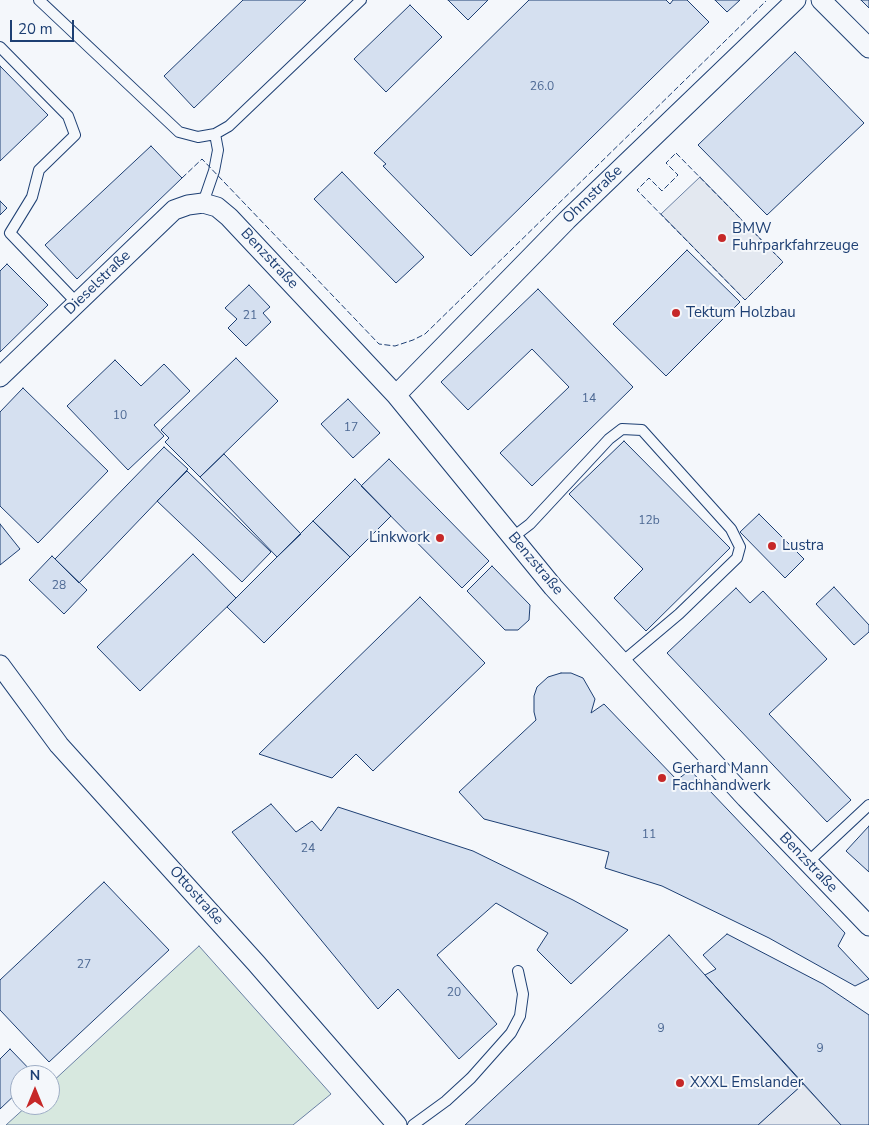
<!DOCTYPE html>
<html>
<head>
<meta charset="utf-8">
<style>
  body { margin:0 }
  #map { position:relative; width:869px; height:1125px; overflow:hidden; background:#f4f7fb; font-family:"Nunito Sans",sans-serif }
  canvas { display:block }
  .north { position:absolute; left:10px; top:1065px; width:50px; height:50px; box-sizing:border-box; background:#f4f7fb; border:1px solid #9eadc5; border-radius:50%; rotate:0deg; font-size:14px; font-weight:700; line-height:20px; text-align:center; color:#1d3f73 }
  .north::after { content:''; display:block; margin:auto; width:18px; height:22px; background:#c62828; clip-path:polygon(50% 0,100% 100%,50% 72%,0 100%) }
  .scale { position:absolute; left:10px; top:20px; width:64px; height:22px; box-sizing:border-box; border:2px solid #1d3f73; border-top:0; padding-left:6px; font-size:15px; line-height:18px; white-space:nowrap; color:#1d3f73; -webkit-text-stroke:4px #f4f7fb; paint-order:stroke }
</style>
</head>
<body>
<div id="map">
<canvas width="869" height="1125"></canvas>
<div class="north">N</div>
<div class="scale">20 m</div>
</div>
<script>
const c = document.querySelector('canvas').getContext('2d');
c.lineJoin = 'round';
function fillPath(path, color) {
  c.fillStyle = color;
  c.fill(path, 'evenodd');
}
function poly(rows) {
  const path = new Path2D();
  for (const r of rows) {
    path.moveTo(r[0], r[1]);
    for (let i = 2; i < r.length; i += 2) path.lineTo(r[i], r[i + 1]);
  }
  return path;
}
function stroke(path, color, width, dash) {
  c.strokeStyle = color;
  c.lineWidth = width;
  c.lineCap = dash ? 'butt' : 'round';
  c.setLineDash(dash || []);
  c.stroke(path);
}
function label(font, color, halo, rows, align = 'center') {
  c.font = font + ' "Nunito Sans",sans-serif';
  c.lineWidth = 4;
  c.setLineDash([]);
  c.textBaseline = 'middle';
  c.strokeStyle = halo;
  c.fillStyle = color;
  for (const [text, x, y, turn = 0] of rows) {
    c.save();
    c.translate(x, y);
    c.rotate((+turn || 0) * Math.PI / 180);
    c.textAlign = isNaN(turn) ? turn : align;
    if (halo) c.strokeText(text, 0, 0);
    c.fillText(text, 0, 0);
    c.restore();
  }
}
const green = poly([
  [199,946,331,1094,293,1125,6,1125,28,1105,50,1105,50,1084,199,946]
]);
fillPath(green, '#d7e8df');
stroke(green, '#687fa3', 1);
const parking = poly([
  [700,177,783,262,745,300,661,214,700,177],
  [803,1084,841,1125,758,1125,803,1084]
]);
fillPath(parking, '#e3e8f0');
stroke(parking, '#687fa3', 1);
const building = poly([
  [243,0,306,0,194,108,164,76,243,0],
  [448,0,488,0,468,20,448,0],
  [529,0,666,0,670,4,673,0,687,0,709,22,471,256,383,166,386,164,374,153,529,0],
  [715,0,740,0,727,12,715,0],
  [861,0,869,0,869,8,861,0],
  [410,5,442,37,386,92,354,59,410,5],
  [795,52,864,123,767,215,698,145,795,52],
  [0,66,48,115,0,161,0,66],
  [151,146,182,178,77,279,45,245,151,146],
  [342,172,424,257,396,283,314,199,342,172],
  [0,201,7,208,0,215,0,201],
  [687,250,740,302,666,376,613,324,687,250],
  [7,264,48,305,0,352,0,271,7,264],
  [249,285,270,307,263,313,271,322,246,346,228,328,237,319,225,308,249,285],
  [538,289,633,387,532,486,500,453,569,387,532,349,468,410,441,382,538,289],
  [236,358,278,401,200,477,165,442,169,438,161,430,236,358],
  [115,360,141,386,164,364,190,391,154,425,164,436,128,470,67,406,115,360],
  [23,388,108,471,38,543,0,506,0,412,23,388],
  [348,399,380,433,353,458,321,424,348,399],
  [624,441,730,548,646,631,614,598,643,569,569,494,624,441],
  [164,447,188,469,79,583,55,559,164,447],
  [224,454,301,534,277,557,200,477,224,454],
  [389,459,489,561,462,588,361,486,389,459],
  [187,471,271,552,242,582,157,501,187,471],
  [355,479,391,516,350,557,313,521,355,479],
  [759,514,804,559,785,578,740,532,759,514],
  [313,521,350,557,264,643,227,607,313,521],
  [0,524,20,549,0,565,0,524],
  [193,554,236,598,140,691,97,647,193,554],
  [52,556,87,590,64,614,29,580,52,556],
  [492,566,530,605,529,620,518,630,505,630,467,591,492,566],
  [834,587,869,625,869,632,854,645,816,604,834,587],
  [736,588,750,603,763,591,827,659,769,714,851,800,827,822,667,653,736,588],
  [420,597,485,663,373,771,356,754,332,778,259,754,420,597],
  [561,673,571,673,583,678,595,699,591,713,604,704,677,780,690,770,845,933,838,946,869,979,855,986,769,938,662,886,605,868,609,852,484,819,459,792,536,720,534,712,534,696,537,687,548,677,561,673],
  [271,804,296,832,312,821,321,831,338,807,473,851,573,900,628,930,571,984,537,950,548,933,496,903,437,955,497,1024,459,1059,398,989,378,1009,232,832,271,804],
  [869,826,869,872,846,851,869,826],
  [104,882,169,950,49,1062,0,1010,0,980,104,882],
  [727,934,823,984,869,1015,869,1125,841,1125,705,975,716,969,703,955,727,934],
  [669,935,803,1084,758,1125,465,1125,669,935],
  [10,1049,35,1075,20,1075,20,1090,0,1109,0,1059,10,1049]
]);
fillPath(building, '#d5e0f0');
stroke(building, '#1d3f73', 1);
const lane = poly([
  [39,0,179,132,198,137,215,134,229,126,361,0],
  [0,47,68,116,75,135,39,170,32,197,10,233,77,303],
  [203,203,214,171,218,150,215,134],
  [513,537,530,524,609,439,622,429,642,430,731,529,740,547,737,558,679,614,622,662],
  [808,862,869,805],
  [413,1125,446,1101,471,1078,511,1033,520,1016,523,994,518,971]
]);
const street = poly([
  [821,0,869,48],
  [0,377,174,210,188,205,203,203,217,207,229,217,396,395,553,587,746,798,869,926],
  [396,395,567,220,796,0],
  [0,665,59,745,256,963,397,1125]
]);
stroke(lane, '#1d3f73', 12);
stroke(street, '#1d3f73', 21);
stroke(lane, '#f4f7fb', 10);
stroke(street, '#f4f7fb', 19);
stroke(poly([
  [676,153,783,262,745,300,637,190,649,178,662,191,678,175,666,163,676,153],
  [182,178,202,159,379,344,395,346,413,340,425,334,766,1]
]), '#1d3f73', 1, [6, 2.5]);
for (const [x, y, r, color] of [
  [722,238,5,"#c62828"],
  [676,313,5,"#c62828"],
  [440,538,5,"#c62828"],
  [772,546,5,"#c62828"],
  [662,778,5,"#c62828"],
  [680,1083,5,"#c62828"]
]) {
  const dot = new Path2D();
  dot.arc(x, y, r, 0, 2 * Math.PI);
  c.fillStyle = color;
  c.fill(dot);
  stroke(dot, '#f4f7fb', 2);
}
label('12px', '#4b6792', null, [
  ["26.0",542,87],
  ["21",250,316],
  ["14",589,399],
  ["10",120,416],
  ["17",351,428],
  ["12b",649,521],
  ["28",59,586],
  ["11",649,835],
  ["24",308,849],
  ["27",84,965],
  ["20",454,993],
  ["9",661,1029],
  ["9",820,1049]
]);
label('15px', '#1d3f73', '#f4f7fb', [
  ["Ohmstraße",593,195,-44],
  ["Benzstraße",269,259,47],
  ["Dieselstraße",98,283,-44],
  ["Benzstraße",535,564,50],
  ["Benzstraße",808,863,46],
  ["Ottostraße",196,896,48]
]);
label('15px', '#1d3f73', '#f4f7fb', [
  ["BMW",732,229],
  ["Fuhrparkfahrzeuge",732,246],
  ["Tektum Holzbau",686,313],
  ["Linkwork",430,538,"right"],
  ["Lustra",782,546],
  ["Gerhard Mann",672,769],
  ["Fachhandwerk",672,786],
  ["XXXL Emslander",690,1083]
], 'left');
</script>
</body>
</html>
